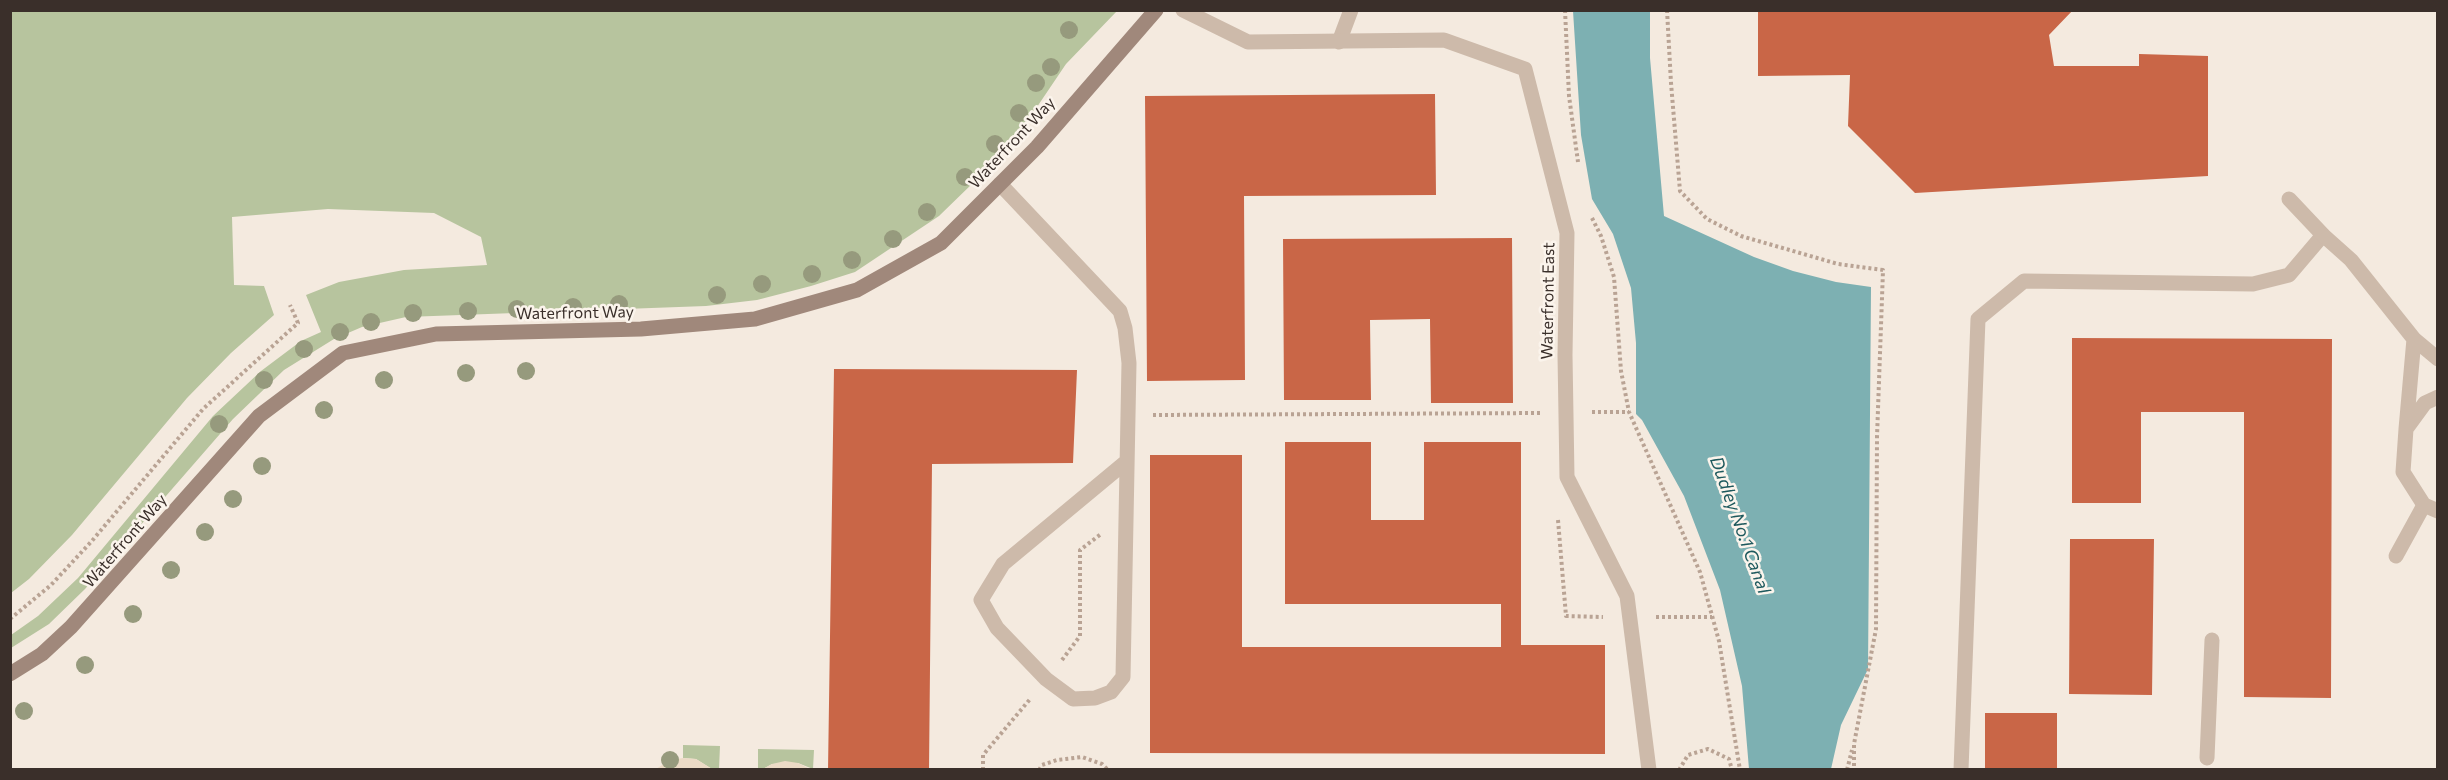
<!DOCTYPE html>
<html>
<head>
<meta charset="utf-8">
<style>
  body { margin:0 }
  #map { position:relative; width:2448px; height:780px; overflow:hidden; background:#f4eadf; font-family:Commissioner,sans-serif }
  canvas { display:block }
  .frame { position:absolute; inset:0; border:12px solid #3a2f2a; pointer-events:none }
</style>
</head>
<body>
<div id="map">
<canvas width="2448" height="780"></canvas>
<div class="frame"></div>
</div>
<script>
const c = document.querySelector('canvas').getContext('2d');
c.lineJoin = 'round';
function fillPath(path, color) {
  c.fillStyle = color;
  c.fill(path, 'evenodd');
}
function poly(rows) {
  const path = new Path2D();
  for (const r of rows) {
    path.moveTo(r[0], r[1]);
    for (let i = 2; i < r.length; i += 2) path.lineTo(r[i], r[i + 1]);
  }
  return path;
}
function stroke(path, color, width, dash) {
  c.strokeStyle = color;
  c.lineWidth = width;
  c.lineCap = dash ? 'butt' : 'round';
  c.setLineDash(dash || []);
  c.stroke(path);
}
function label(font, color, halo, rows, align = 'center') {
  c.font = font + ' Commissioner,sans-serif';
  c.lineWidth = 5;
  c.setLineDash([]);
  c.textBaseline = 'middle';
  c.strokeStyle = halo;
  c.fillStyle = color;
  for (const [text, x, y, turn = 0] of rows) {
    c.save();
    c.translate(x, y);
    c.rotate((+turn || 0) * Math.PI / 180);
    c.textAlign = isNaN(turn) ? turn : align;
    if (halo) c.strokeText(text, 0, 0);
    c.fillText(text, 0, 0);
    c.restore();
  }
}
fillPath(poly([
  [11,10,1117,10,1117,11,1066,64,1014,141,974,182,939,216,855,272,811,286,757,300,706,306,406,317,362,327,334,339,284,370,233,419,85,589,49,624,11,648,11,635,38,616,78,578,213,416,261,371,301,341,321,332,306,295,339,282,404,270,487,265,481,237,434,213,328,209,232,217,234,285,264,286,274,315,231,353,187,398,72,535,29,579,11,593],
  [683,745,720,746,719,769,712,769,696,759,683,758],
  [758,749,814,750,813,769,798,763,772,764,763,769,758,770]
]), '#b7c49e');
fillPath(poly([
  [683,758,696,759,712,769,656,769,670,760],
  [785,761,798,763,810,769,763,769,772,764]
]), '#ecdbc6');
fillPath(poly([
  [1573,11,1650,11,1650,58,1664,216,1754,257,1793,271,1836,282,1871,287,1868,669,1841,725,1831,769,1749,769,1742,686,1720,590,1684,496,1642,420,1636,414,1636,343,1631,288,1613,234,1592,199,1581,135]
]), '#7db0b2');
fillPath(poly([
  [1758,10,2073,10,2049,35,2054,66,2139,66,2139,54,2208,56,2208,176,1915,193,1848,126,1850,75,1758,76],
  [1435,94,1436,195,1244,196,1245,380,1147,381,1145,96],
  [1512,238,1513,403,1431,403,1430,319,1370,320,1371,400,1284,400,1283,239],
  [2072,338,2332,339,2331,698,2244,697,2244,412,2141,412,2141,503,2072,503],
  [834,369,1077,370,1073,463,932,464,929,770,828,770],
  [1285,442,1371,442,1371,520,1424,520,1424,442,1521,442,1521,645,1605,645,1605,754,1150,753,1150,455,1242,455,1242,647,1501,647,1501,604,1285,604],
  [2070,539,2154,539,2152,695,2069,694],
  [1985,713,2057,713,2057,770,1985,770]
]), '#c96647');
stroke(poly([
  [1565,10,1569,96,1578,162],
  [1667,10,1671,83,1680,191,1707,219,1741,236,1838,264,1883,270,1877,437,1876,629,1854,744,1854,770],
  [1592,218,1601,236,1614,277,1621,371,1629,412,1700,572,1719,641,1740,770],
  [1592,412,1629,412],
  [1153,415,1541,413],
  [1558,520,1566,616,1603,617],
  [1656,617,1712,617],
  [10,619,51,585,91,542,203,409,298,323,290,305],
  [1062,660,1080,636,1080,550,1101,534],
  [983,770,983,755,1031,698],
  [1039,770,1042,765,1057,760,1082,757,1102,764,1108,770],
  [1679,770,1688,755,1708,749,1729,759,1732,770],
  [1847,770,1852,750]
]), '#b9a394', 4, [3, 3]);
stroke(poly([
  [1339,42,1351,10],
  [1000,184,1120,311,1125,328,1129,363,1123,677,1111,692,1095,698,1073,699,1046,679,997,628,981,600,1003,564,1127,461],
  [2396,556,2424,505],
  [2207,758,2212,640],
  [1961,770,1978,319,2024,281,2253,284,2289,275,2323,235]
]), '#cdbaaa', 15);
stroke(poly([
  [1183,10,1248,42,1444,40,1525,69,1567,233,1565,355,1567,477,1627,596,1649,770],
  [2289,199,2323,235,2351,260,2414,339],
  [2438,397,2425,403,2406,429,2403,472,2424,505,2438,511],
  [2406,429,2414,339,2438,359]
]), '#cdbaaa', 15);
stroke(poly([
  [10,674,42,654,71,627,259,416,343,353,436,334,641,329,755,319,857,290,941,243,1037,147,1156,10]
]), '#a0887b', 15);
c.fillStyle = '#969a7d';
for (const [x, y] of [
  [1069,30],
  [1051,67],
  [1036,83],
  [1019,113],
  [995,144],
  [965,177],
  [927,212],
  [893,239],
  [852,260],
  [812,274],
  [762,284],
  [717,295],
  [619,304],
  [573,307],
  [517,309],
  [468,311],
  [413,313],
  [371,322],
  [340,332],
  [304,349],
  [526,371],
  [466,373],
  [264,380],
  [384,380],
  [324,410],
  [219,424],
  [262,466],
  [233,499],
  [205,532],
  [171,570],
  [133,614],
  [85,665],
  [24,711],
  [670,760]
]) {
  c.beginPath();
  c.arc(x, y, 9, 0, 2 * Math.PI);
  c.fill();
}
label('16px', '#3a2f2a', '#fbf4ec', [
  ["Waterfront Way",1012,143,-47],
  ["Waterfront East",1548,301,-89],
  ["Waterfront Way",575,313,-1],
  ["Waterfront Way",125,541,-49]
]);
label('italic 18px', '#1e595d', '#fbf4ec', [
  ["Dudley No.1 Canal",1740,525,70]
]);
</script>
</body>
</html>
